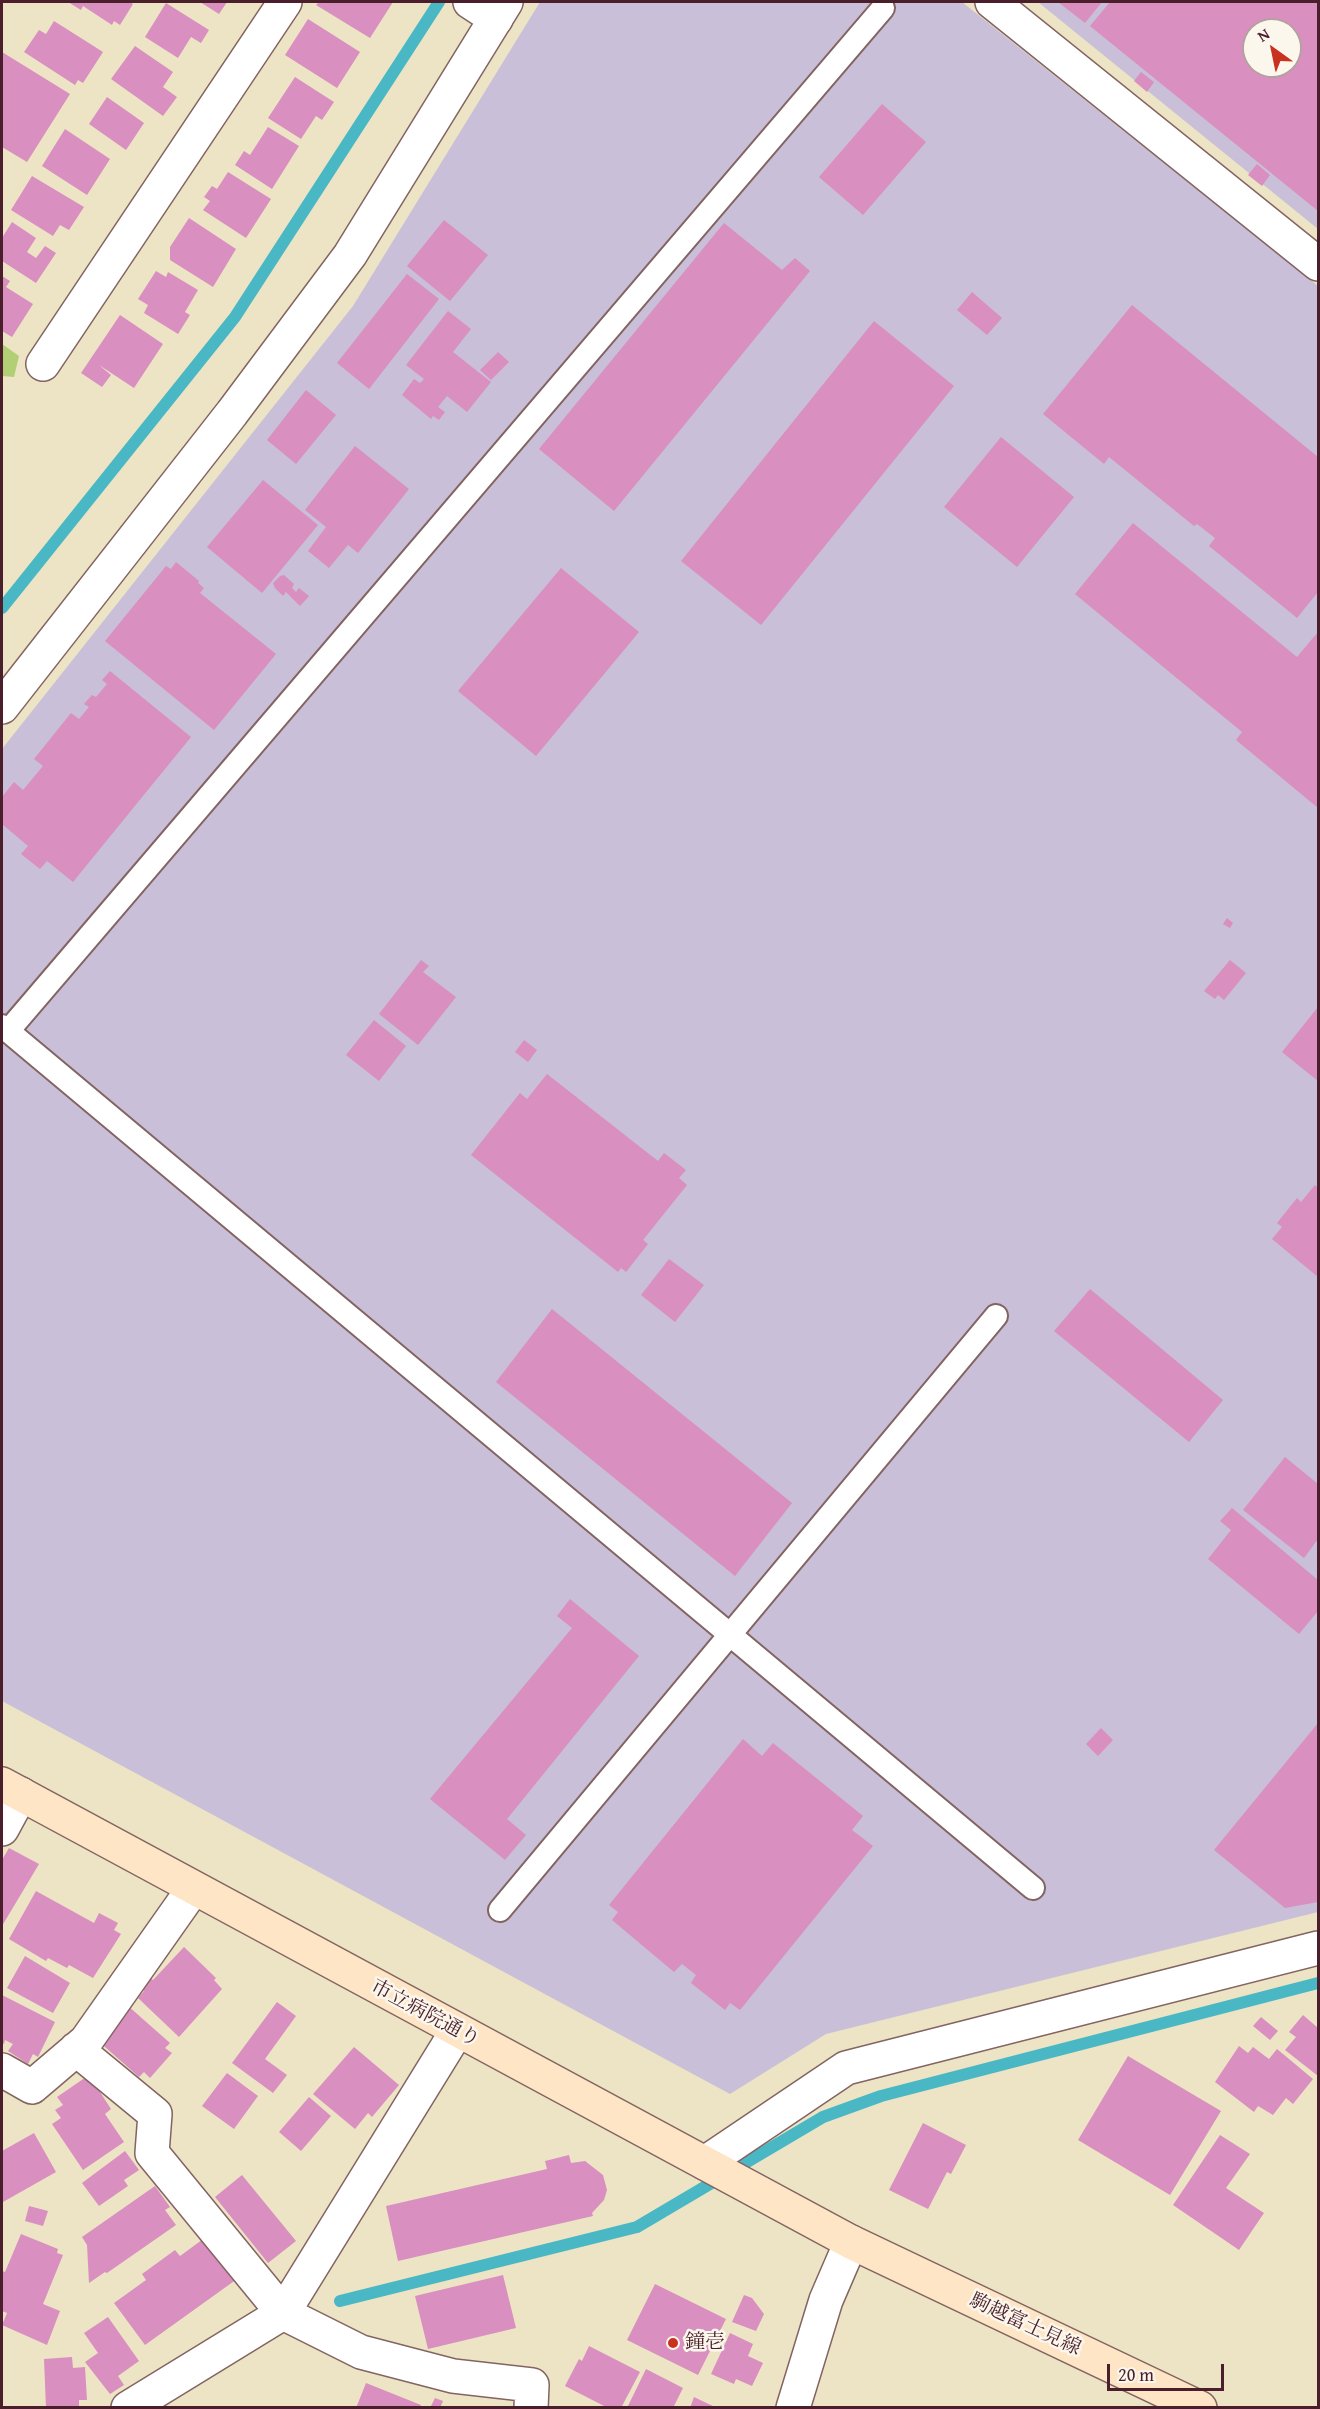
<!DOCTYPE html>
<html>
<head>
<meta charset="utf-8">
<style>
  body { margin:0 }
  #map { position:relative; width:1320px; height:2409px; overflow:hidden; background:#ece4c5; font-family:"Gentium Book Plus",serif }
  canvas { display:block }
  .frame { position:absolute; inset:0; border:3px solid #4a1f2b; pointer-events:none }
  .north { position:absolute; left:1242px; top:18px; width:60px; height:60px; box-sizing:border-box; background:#fbf7ec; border:2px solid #b4a19f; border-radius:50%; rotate:327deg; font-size:16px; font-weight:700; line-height:24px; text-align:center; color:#4a1f2b }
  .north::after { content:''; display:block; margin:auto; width:21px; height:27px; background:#c8321e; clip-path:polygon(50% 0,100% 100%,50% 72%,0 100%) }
  .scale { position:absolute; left:1107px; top:2364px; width:117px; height:27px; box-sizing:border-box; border:3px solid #4a1f2b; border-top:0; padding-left:8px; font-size:18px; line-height:21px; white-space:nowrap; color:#4a1f2b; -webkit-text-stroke:4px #fbf7ec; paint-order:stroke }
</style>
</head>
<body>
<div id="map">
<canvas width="1320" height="2409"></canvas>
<div class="frame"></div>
<div class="north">N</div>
<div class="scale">20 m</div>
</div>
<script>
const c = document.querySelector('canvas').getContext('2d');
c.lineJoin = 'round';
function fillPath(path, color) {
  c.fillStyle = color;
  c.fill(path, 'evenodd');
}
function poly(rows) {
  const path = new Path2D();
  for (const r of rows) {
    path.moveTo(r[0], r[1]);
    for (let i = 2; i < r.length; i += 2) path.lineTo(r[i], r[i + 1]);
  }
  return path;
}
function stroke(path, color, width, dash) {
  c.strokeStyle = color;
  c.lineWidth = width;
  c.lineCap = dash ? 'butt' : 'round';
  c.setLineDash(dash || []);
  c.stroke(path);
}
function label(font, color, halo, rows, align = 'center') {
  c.font = font + ' "Gentium Book Plus","Noto Serif JP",serif';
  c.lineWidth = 5;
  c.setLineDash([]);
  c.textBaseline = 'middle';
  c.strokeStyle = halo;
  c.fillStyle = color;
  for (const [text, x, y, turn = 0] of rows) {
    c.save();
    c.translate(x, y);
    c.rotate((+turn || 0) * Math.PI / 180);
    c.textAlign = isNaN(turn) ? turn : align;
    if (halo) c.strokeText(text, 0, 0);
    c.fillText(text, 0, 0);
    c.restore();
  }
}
fillPath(poly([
  [540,2,962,2,1318,286,1318,1912,826,2034,730,2094,2,1701,2,749,353,306],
  [1038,2,1318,2,1318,229],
  [1254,30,1290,30,1290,66,1254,66]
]), '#c9bfd8');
fillPath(poly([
  [2,344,19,356,14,377,2,376]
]), '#b2cf75');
stroke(poly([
  [2,608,235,317,439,2],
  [340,2301,637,2227,823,2117,881,2096,1318,1983]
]), '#4ab8c4', 12);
fillPath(poly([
  [68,2,130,2,133,4,120,25,114,21,112,25,83,6,81,10],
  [200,2,227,2,219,14],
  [319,2,393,2,370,38,316,5],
  [1058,2,1102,2,1085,23],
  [1110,2,1315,2,1318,4,1318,211,1090,26],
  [1254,30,1290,30,1290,66,1254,66],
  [166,3,209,30,201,43,191,37,178,58,145,37],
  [308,19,360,52,337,88,285,55],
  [54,21,103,52,83,83,78,80,75,85,24,52,39,30,46,34],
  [135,46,173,72,163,87,177,97,163,116,111,79],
  [2,52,70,94,27,162,2,147],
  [1141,72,1154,82,1147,92,1134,81],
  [295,77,334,102,322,120,316,116,301,139,268,118],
  [107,97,144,123,126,150,89,124],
  [882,104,926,142,863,215,819,177],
  [268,127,299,146,272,189,235,165,244,151,250,155],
  [65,129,110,159,87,195,42,166],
  [1257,164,1270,175,1262,186,1248,175],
  [228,172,271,199,246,238,203,210,210,201,204,197,212,186,217,189],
  [32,176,84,207,69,230,60,225,53,236,11,210],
  [189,218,236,249,213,287,170,260,170,247],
  [444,220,488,255,450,301,407,266],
  [12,222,36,238,27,252,36,258,45,246,56,253,36,283,2,261,2,238],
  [724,223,782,270,795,258,810,271,614,511,539,449],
  [156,271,166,277,168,272,198,290,185,312,190,315,178,334,144,313,148,305,138,299],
  [407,274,439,299,369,389,337,363],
  [2,276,10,281,6,287,33,304,12,337,2,331],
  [972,292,1002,318,987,335,957,310],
  [1132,305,1318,457,1318,592,1297,618,1209,546,1215,538,1197,524,1194,526,1109,457,1104,464,1043,414],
  [448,311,471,329,453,352,491,382,467,412,447,396,438,407,445,412,439,420,433,416,431,419,402,395,414,379,420,383,424,379,406,365],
  [120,315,163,344,134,388,99,365,111,375,102,387,81,373],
  [874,321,954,386,761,625,681,561],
  [498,352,509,362,491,380,480,370],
  [306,390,336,415,296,464,267,440],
  [1001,437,1074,497,1017,567,944,507],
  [355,446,409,489,358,553,348,545,329,568,308,551,326,527,305,510],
  [263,480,318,525,262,593,207,547],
  [1133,523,1297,657,1318,632,1318,808,1236,740,1242,732,1075,594],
  [176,562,199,581,198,583,204,588,200,593,276,654,214,730,105,641,166,566,171,569],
  [561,568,639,632,536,756,458,691],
  [284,575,294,584,292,588,296,592,299,588,309,596,300,606,286,592,283,596,275,588,273,583,280,576],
  [110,671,191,737,73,882,47,861,40,869,21,854,28,846,2,824,2,797,14,782,23,790,43,766,34,759,71,713,79,719,89,707,84,704,92,695,96,697,107,684,102,680],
  [1227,918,1233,923,1230,928,1223,924],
  [421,960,429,966,423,972,456,997,418,1045,379,1014],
  [1230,960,1246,973,1224,1000,1218,995,1215,999,1204,991],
  [1318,1007,1318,1081,1282,1052],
  [374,1020,406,1046,379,1081,346,1055],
  [524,1040,537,1050,528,1062,515,1052],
  [547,1074,658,1161,664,1153,686,1170,679,1178,687,1185,643,1240,648,1244,626,1272,621,1268,618,1272,471,1155,520,1093,527,1099],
  [1315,1185,1318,1188,1318,1277,1272,1239,1282,1227,1277,1223,1297,1198,1301,1202],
  [669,1259,704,1285,675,1322,641,1295],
  [1090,1289,1223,1400,1189,1442,1054,1331],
  [552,1309,792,1503,735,1576,496,1382],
  [1285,1457,1318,1484,1318,1539,1304,1558,1243,1510],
  [1232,1508,1318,1580,1318,1611,1299,1634,1208,1559,1231,1530,1220,1521],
  [570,1599,639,1656,507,1819,526,1835,505,1860,430,1799,572,1628,557,1616],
  [1318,1723,1318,1902,1285,1908,1214,1850],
  [1101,1728,1113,1740,1098,1756,1086,1744],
  [743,1739,762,1756,773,1743,863,1816,852,1830,873,1846,740,2010,730,2003,725,2010,691,1983,696,1975,682,1964,674,1972,612,1920,618,1912,609,1905],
  [9,1848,39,1864,2,1926,2,1860],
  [36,1891,94,1923,99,1913,118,1923,114,1930,121,1934,93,1978,69,1965,67,1968,48,1958,46,1961,9,1939],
  [184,1947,216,1978,214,1980,222,1989,179,2037,138,1998,144,1991,139,1987,149,1977,153,1980],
  [25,1956,70,1983,53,2013,7,1988],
  [2,1995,55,2022,38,2057,33,2054,28,2064,8,2051,13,2044,5,2040,4,2044,2,2043],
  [277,2002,296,2016,265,2059,287,2075,273,2093,232,2063],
  [127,2005,170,2043,165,2048,172,2053,150,2078,144,2072,139,2077,96,2039],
  [1303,2015,1318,2028,1318,2076,1285,2050,1296,2037,1289,2032],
  [1261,2017,1278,2031,1270,2040,1253,2026],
  [1239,2046,1248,2053,1253,2047,1269,2059,1277,2049,1313,2079,1293,2104,1286,2098,1273,2115,1258,2106,1254,2112,1215,2082],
  [354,2047,399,2085,372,2117,368,2113,355,2129,313,2094],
  [1128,2056,1221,2111,1170,2195,1078,2140],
  [227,2073,258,2096,234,2129,202,2106],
  [89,2075,111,2109,105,2114,124,2142,83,2170,52,2124,61,2118,55,2110,63,2105,57,2097],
  [309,2097,331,2116,301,2151,279,2132],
  [923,2123,966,2145,951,2174,947,2172,928,2209,889,2190],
  [34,2133,56,2172,3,2202,2,2151],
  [1220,2135,1250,2154,1226,2188,1264,2213,1239,2250,1173,2205],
  [125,2151,139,2170,124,2180,128,2186,99,2206,82,2183],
  [569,2155,571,2163,585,2161,603,2175,607,2190,604,2200,592,2213,593,2216,398,2261,386,2206,547,2169,545,2161],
  [242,2175,296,2241,268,2263,215,2197],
  [155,2186,170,2207,165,2210,176,2225,107,2273,105,2272,89,2283,87,2245,82,2237],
  [29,2206,48,2211,43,2226,25,2221],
  [21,2234,58,2249,57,2253,63,2255,43,2304,60,2311,47,2345,2,2325,7,2313,2,2311,2,2271,5,2272],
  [206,2237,237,2279,145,2345,114,2303,146,2280,142,2274,175,2250,180,2256],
  [503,2275,516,2328,428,2349,415,2296],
  [655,2284,726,2319,698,2375,627,2340],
  [744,2295,752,2298,764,2314,756,2331,732,2322],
  [108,2317,139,2361,118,2376,124,2385,110,2394,85,2362,98,2353,84,2333],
  [730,2333,753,2344,748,2356,763,2363,752,2386,736,2379,734,2384,711,2374],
  [589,2346,640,2372,621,2408,608,2408,565,2386,579,2359,582,2361],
  [72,2357,73,2368,85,2367,87,2400,79,2400,79,2408,46,2408,44,2359],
  [646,2369,683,2388,673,2408,627,2408],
  [366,2383,421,2405,420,2408,356,2408],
  [694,2397,717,2408,690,2408],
  [435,2398,443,2401,440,2408,431,2406]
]), '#d98fbf');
const service = poly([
  [2,1026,1033,1888],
  [8,1031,883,8],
  [500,1910,996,1316]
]);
const minor = poly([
  [470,2,496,19],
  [992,2,1318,264],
  [43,364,285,2],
  [2,1829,21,1794],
  [76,2049,155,2114,152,2153,283,2313,361,2352,453,2376,532,2385,531,2408],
  [2,2070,32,2087,86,2041,193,1889],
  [705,2163,846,2068,1318,1948],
  [128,2408,283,2313,457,2031]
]);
const tertiary = poly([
  [2,707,232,413,350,255,506,2],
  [793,2408,826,2300,851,2242]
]);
const secondary = poly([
  [2,1784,851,2242,1200,2408]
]);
stroke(service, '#836461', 26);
stroke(minor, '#836461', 36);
stroke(tertiary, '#836461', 36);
stroke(secondary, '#836461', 36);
stroke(service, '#fff', 22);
stroke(minor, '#fff', 33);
stroke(tertiary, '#fff', 33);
stroke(secondary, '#fde5c5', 33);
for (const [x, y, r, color] of [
  [673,2343,6,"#c8321e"]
]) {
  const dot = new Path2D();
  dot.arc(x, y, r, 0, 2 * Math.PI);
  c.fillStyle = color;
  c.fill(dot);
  stroke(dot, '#fbf7ec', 2);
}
label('20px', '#4a1f2b', '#fbf7ec', [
  ["市立病院通り",425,2014,28],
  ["駒越富士見線",1025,2325,25]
]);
label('20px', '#4a1f2b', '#fbf7ec', [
  ["鐘壱",685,2343]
], 'left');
</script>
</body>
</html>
